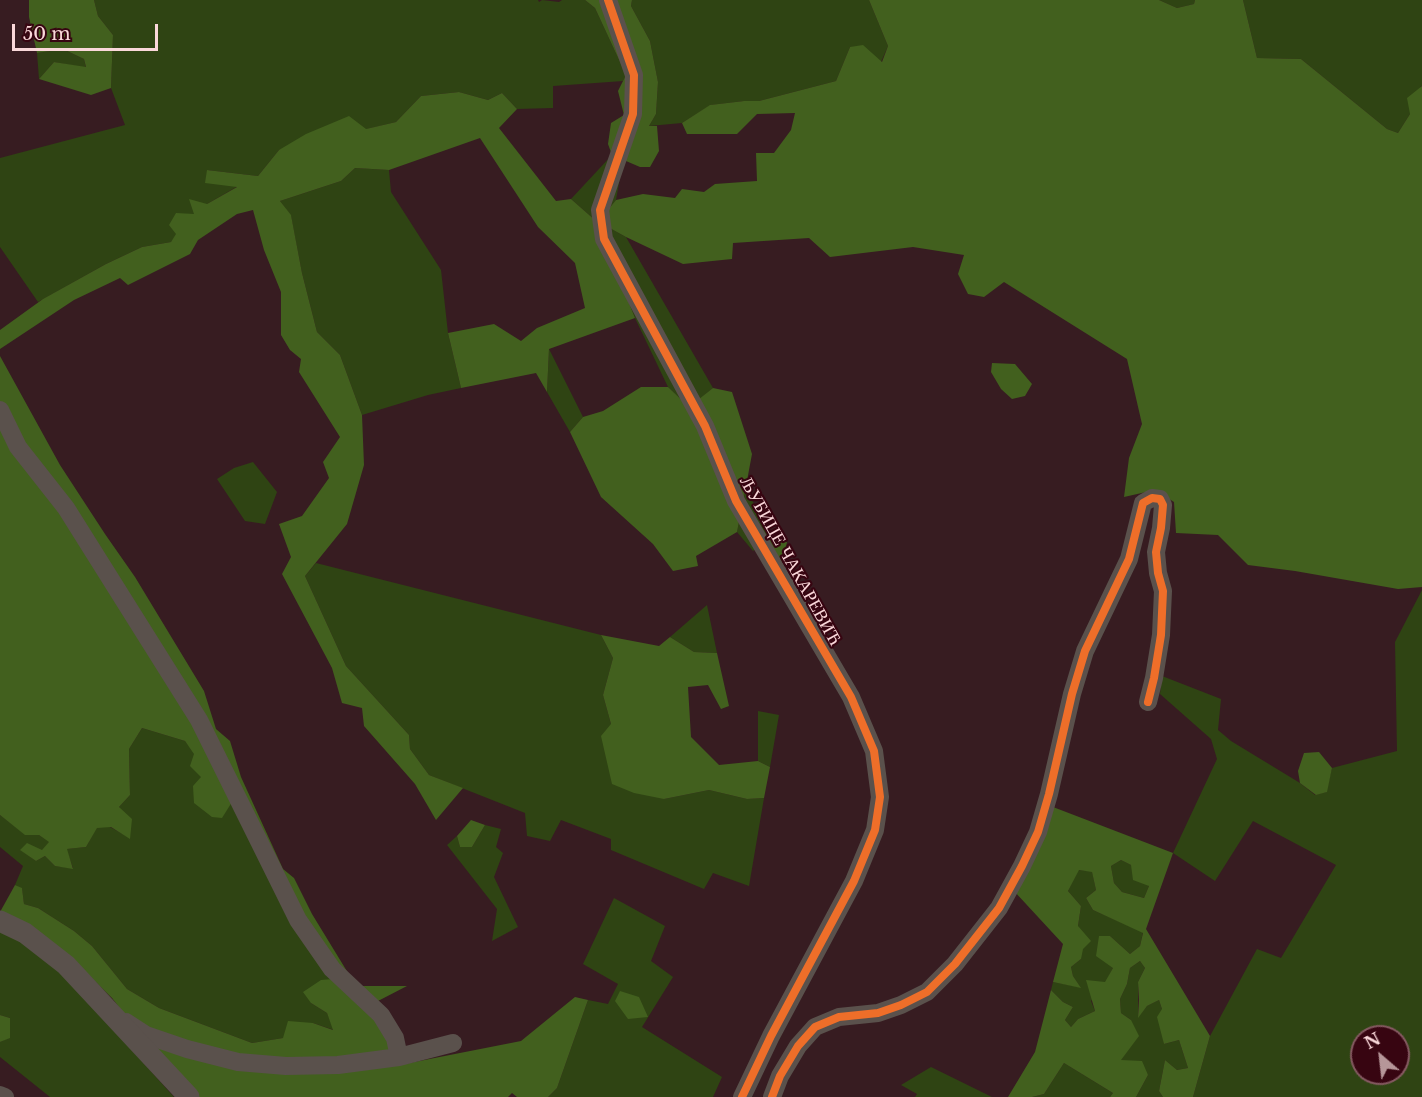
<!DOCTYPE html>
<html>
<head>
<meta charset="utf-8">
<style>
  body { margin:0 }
  #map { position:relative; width:1422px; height:1097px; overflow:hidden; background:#371c21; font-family:"Libre Baskerville",serif }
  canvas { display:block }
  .north { position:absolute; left:1350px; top:1025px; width:60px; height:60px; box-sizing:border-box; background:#370511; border:2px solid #855961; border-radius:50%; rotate:332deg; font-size:16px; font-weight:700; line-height:24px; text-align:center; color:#fad8da }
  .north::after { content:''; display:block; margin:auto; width:21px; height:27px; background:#b69699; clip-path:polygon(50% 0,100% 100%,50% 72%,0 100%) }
  .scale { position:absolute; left:12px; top:24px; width:146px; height:27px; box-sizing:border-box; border:3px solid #fad8da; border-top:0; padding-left:8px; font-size:18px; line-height:21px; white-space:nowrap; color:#fad8da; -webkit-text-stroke:4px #370511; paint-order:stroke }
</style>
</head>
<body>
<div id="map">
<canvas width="1422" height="1097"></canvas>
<div class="north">N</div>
<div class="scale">50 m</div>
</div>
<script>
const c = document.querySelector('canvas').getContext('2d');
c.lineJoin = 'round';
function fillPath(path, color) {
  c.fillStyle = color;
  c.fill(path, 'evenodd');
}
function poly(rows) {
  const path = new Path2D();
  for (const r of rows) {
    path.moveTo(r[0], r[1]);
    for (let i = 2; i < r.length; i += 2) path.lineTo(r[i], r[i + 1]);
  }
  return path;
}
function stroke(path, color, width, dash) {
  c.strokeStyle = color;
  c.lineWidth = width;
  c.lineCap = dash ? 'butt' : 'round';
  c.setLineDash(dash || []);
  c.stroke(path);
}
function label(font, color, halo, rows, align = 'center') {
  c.font = font + ' "Libre Baskerville",serif';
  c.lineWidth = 4.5;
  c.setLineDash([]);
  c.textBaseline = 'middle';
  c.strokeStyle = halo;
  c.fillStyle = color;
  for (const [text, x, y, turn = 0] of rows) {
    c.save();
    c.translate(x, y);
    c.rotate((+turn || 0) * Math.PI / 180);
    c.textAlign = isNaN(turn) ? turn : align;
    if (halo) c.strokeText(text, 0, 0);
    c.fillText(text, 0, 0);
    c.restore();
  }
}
fillPath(poly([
  [94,0,538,0,539,2,542,0,559,2,562,0,585,0,595,8,626,75,623,81,553,86,553,108,517,109,502,93,488,100,459,92,421,96,396,122,279,150,258,176,207,170,238,186,207,204,194,215,171,242,142,247,106,264,38,302,0,247,0,158,125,125,111,88,113,35,98,16],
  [632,0,869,0,888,46,881,62,850,47,836,81,759,101,744,101,711,105,682,123,649,126,656,114,658,82,650,41,631,6],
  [1159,0,1195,0,1194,4,1177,8],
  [1243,0,1422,0,1422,86,1421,86,1410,114,1398,133,1387,129,1301,59,1257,58],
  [63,49,84,59,86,68,54,62,39,79,37,53],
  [612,155,623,160,616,200,607,211,606,226,626,237,713,388,689,408,668,387,635,318,596,221,571,199],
  [355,168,389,170,391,192,441,270,448,333,461,388,428,395,362,415,340,355,317,332,302,273,291,216,280,201,341,181],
  [549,349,583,417,570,432,547,392],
  [253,462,277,492,265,524,245,521,217,479,234,468],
  [746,486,769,538,753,551,737,532],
  [316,563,601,635,613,658,603,695,611,724,664,799,709,790,747,799,764,798,749,886,713,873,704,889,611,850,611,839,561,820,550,841,527,836,525,813,429,775,410,749,409,735,346,666,305,576],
  [1422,590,1422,1097,1193,1097,1210,1036,1257,949,1281,958,1336,865,1253,821,1215,881,1173,853,1217,759,1211,739,1160,694,1162,676,1221,699,1218,730,1231,741,1300,783,1315,795,1326,792,1332,768,1397,751,1395,642],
  [1362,1037,1398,1037,1398,1073,1362,1073],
  [707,605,717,653,694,652,670,637],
  [758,711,779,715,770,767,758,761],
  [142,728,185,741,233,801,334,979,311,1003,327,1013,334,1030,313,1023,283,1038,252,1043,159,1008,127,989,92,946,74,931,38,908,24,904,22,889,15,885,23,866,0,847,0,815,25,834,39,835,50,842,42,851,21,850,36,861,45,856,55,866,73,868,66,849,86,847,97,827,110,827,130,838,119,807,130,795,129,749],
  [485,825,501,829,496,847,503,853,494,877,518,927,492,941,497,909,447,845,457,836,460,847,472,847],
  [1121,860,1131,865,1149,886,1144,898,1122,892,1114,883,1111,866],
  [1078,870,1092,871,1096,890,1086,898,1093,910,1143,932,1140,946,1130,954,1110,936,1113,968,1106,982,1091,1001,1095,1011,1078,1019,1071,1027,1065,1020,1073,1007,1063,1002,1051,990,1053,982,1080,987,1073,976,1071,967,1081,959,1078,926,1081,906,1068,891],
  [614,898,665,926,651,961,673,977,642,1027,722,1077,713,1097,548,1097,557,1088,588,1000,608,1004,618,984,583,964],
  [0,932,18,939,57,967,174,1097,50,1097,0,1057,0,1042,10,1037,10,1018,0,1015],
  [1140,961,1145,968,1138,982,1138,1017,1147,1006,1159,1000,1162,1009,1164,1044,1179,1040,1188,1068,1177,1070,1165,1060,1159,1091,1163,1097,1136,1097,1148,1075,1120,1060,1131,1020,1121,1013,1120,999,1127,984,1130,968],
  [1064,1063,1113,1093,1110,1097,1032,1097,1044,1094],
  [931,1067,992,1097,915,1097,917,1094,901,1085]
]), '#2f4413');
fillPath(poly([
  [29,0,94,0,98,16,113,35,111,88,91,95,39,79,54,62,86,67,84,59,63,49,37,53,29,17],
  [585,0,632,0,631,6,650,41,658,82,656,114,649,126,657,126,659,151,650,167,640,167,612,155,608,144,611,123,624,115,618,91,626,75,595,8],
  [869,0,1159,0,1177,8,1194,4,1195,0,1243,0,1257,58,1301,59,1387,129,1398,133,1410,114,1407,98,1422,86,1422,587,1398,589,1295,571,1248,565,1218,535,1176,533,1174,502,1155,490,1124,497,1129,458,1142,424,1127,359,1004,282,984,297,968,294,958,274,964,255,913,247,830,257,809,238,733,243,732,259,683,264,626,237,606,226,607,211,616,200,643,194,675,198,682,189,704,192,715,184,757,181,756,153,774,153,791,130,795,113,757,114,737,134,687,134,682,123,710,105,744,101,759,101,836,81,850,47,863,45,882,62,888,46],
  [459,92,488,100,502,93,517,109,499,128,556,201,571,199,596,221,635,318,549,349,547,392,536,373,461,388,448,333,494,324,521,341,537,328,585,308,575,263,538,227,480,138,389,170,355,168,341,181,280,201,291,215,302,273,317,332,340,355,362,415,364,465,347,524,305,576,346,666,409,735,410,749,429,775,463,788,436,820,415,784,364,726,362,708,342,703,332,668,282,574,291,557,279,524,302,516,329,478,323,462,340,437,299,372,301,359,290,350,281,335,281,292,264,250,253,210,237,214,198,240,190,254,128,285,120,278,74,300,0,349,0,330,43,299,106,264,142,247,171,242,176,234,169,225,176,213,194,214,189,199,207,204,237,187,205,183,207,170,258,176,279,150,306,134,349,116,366,129,396,122,421,96],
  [0,356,60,465,105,534,135,577,204,691,216,729,230,741,241,777,283,869,294,878,312,914,356,986,407,986,378,1001,404,1064,521,1041,575,997,588,1000,557,1088,548,1097,517,1097,512,1093,508,1097,197,1097,153,1051,112,998,73,960,0,912,15,885,22,888,24,904,38,908,74,931,92,946,127,989,159,1008,252,1043,283,1038,288,1021,313,1023,333,1030,327,1013,311,1003,303,992,321,980,333,979,232,802,222,818,212,817,194,803,193,786,201,777,190,766,194,754,185,741,142,728,129,749,130,795,119,807,132,819,130,839,111,827,97,828,86,847,67,849,73,869,55,866,45,856,36,861,20,850,27,843,42,850,49,842,39,835,25,835,0,815],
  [992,363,1015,364,1032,384,1025,396,1012,399,1001,389,991,372],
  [641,387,668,387,689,407,713,388,732,392,752,454,746,486,737,532,696,556,698,566,673,571,653,544,601,497,570,432,583,417,603,411],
  [769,538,787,542,781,568,765,541],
  [601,635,659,646,670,637,694,652,717,653,729,706,721,709,708,685,688,687,691,737,719,765,758,761,770,767,764,798,747,799,709,790,664,799,634,793,612,784,601,736,611,724,603,695,613,658],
  [1319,752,1332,768,1327,792,1316,795,1300,783,1298,771,1304,753],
  [1053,807,1173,853,1146,929,1210,1036,1193,1097,1163,1097,1159,1091,1165,1060,1177,1070,1188,1068,1179,1040,1164,1044,1157,1017,1162,1009,1159,1000,1147,1006,1138,1018,1139,1000,1138,982,1145,968,1140,961,1130,968,1127,984,1120,999,1121,1013,1131,1020,1139,1036,1121,1060,1142,1061,1148,1075,1136,1097,1110,1097,1113,1093,1064,1063,1044,1094,1032,1097,1008,1097,1035,1052,1051,990,1063,1002,1073,1007,1065,1020,1071,1027,1078,1019,1095,1011,1086,980,1105,982,1113,968,1096,956,1099,936,1110,936,1130,954,1140,946,1143,933,1093,910,1086,898,1096,890,1092,872,1079,870,1068,891,1081,906,1078,926,1091,941,1083,949,1081,959,1071,967,1073,976,1081,988,1053,982,1063,944,1014,891],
  [1121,860,1131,865,1133,880,1149,886,1144,898,1122,892,1114,883,1111,866],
  [471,820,485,825,472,847,460,847,457,836],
  [620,991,639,997,648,1017,628,1019,615,1001],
  [0,1015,10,1018,10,1038,0,1042]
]), '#42601e');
stroke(poly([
  [608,0,634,75,633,114,600,210,604,239,705,426,736,501,851,697,874,751,880,797,875,830,854,881,771,1036,742,1097],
  [0,410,18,447,66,508,199,720,298,920,332,969,381,1015,395,1038,399,1057],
  [126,1022,146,1035,187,1049,238,1062,286,1066,338,1065,399,1057,453,1043],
  [0,1095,5,1097],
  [772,1097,780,1076,798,1046,815,1027,839,1017,878,1013,901,1005,927,992,955,964,999,908,1022,866,1038,832,1049,794,1072,694,1085,651,1129,559,1143,503,1152,498,1160,499,1163,505,1161,528,1156,552,1158,573,1163,591,1161,635,1154,678,1148,702]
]), '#5a514c', 18);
stroke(poly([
  [0,921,25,933,66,965,189,1097]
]), '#5a514c', 21);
stroke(poly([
  [608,0,634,75,633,114,600,210,604,239,705,426,736,501,851,697,874,751,880,797,875,830,854,881,771,1036,742,1097],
  [772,1097,780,1076,798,1046,815,1027,839,1017,878,1013,901,1005,927,992,955,964,999,908,1022,866,1038,832,1049,794,1072,694,1085,651,1129,559,1143,503,1152,498,1160,499,1163,505,1161,528,1156,552,1158,573,1163,591,1161,635,1154,678,1148,702]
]), '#ee6e29', 8);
label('18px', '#fad8da', '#370511', [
  ["ЉУБИЦЕ ЧАКАРЕВИЋ",790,561,61]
]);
</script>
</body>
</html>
